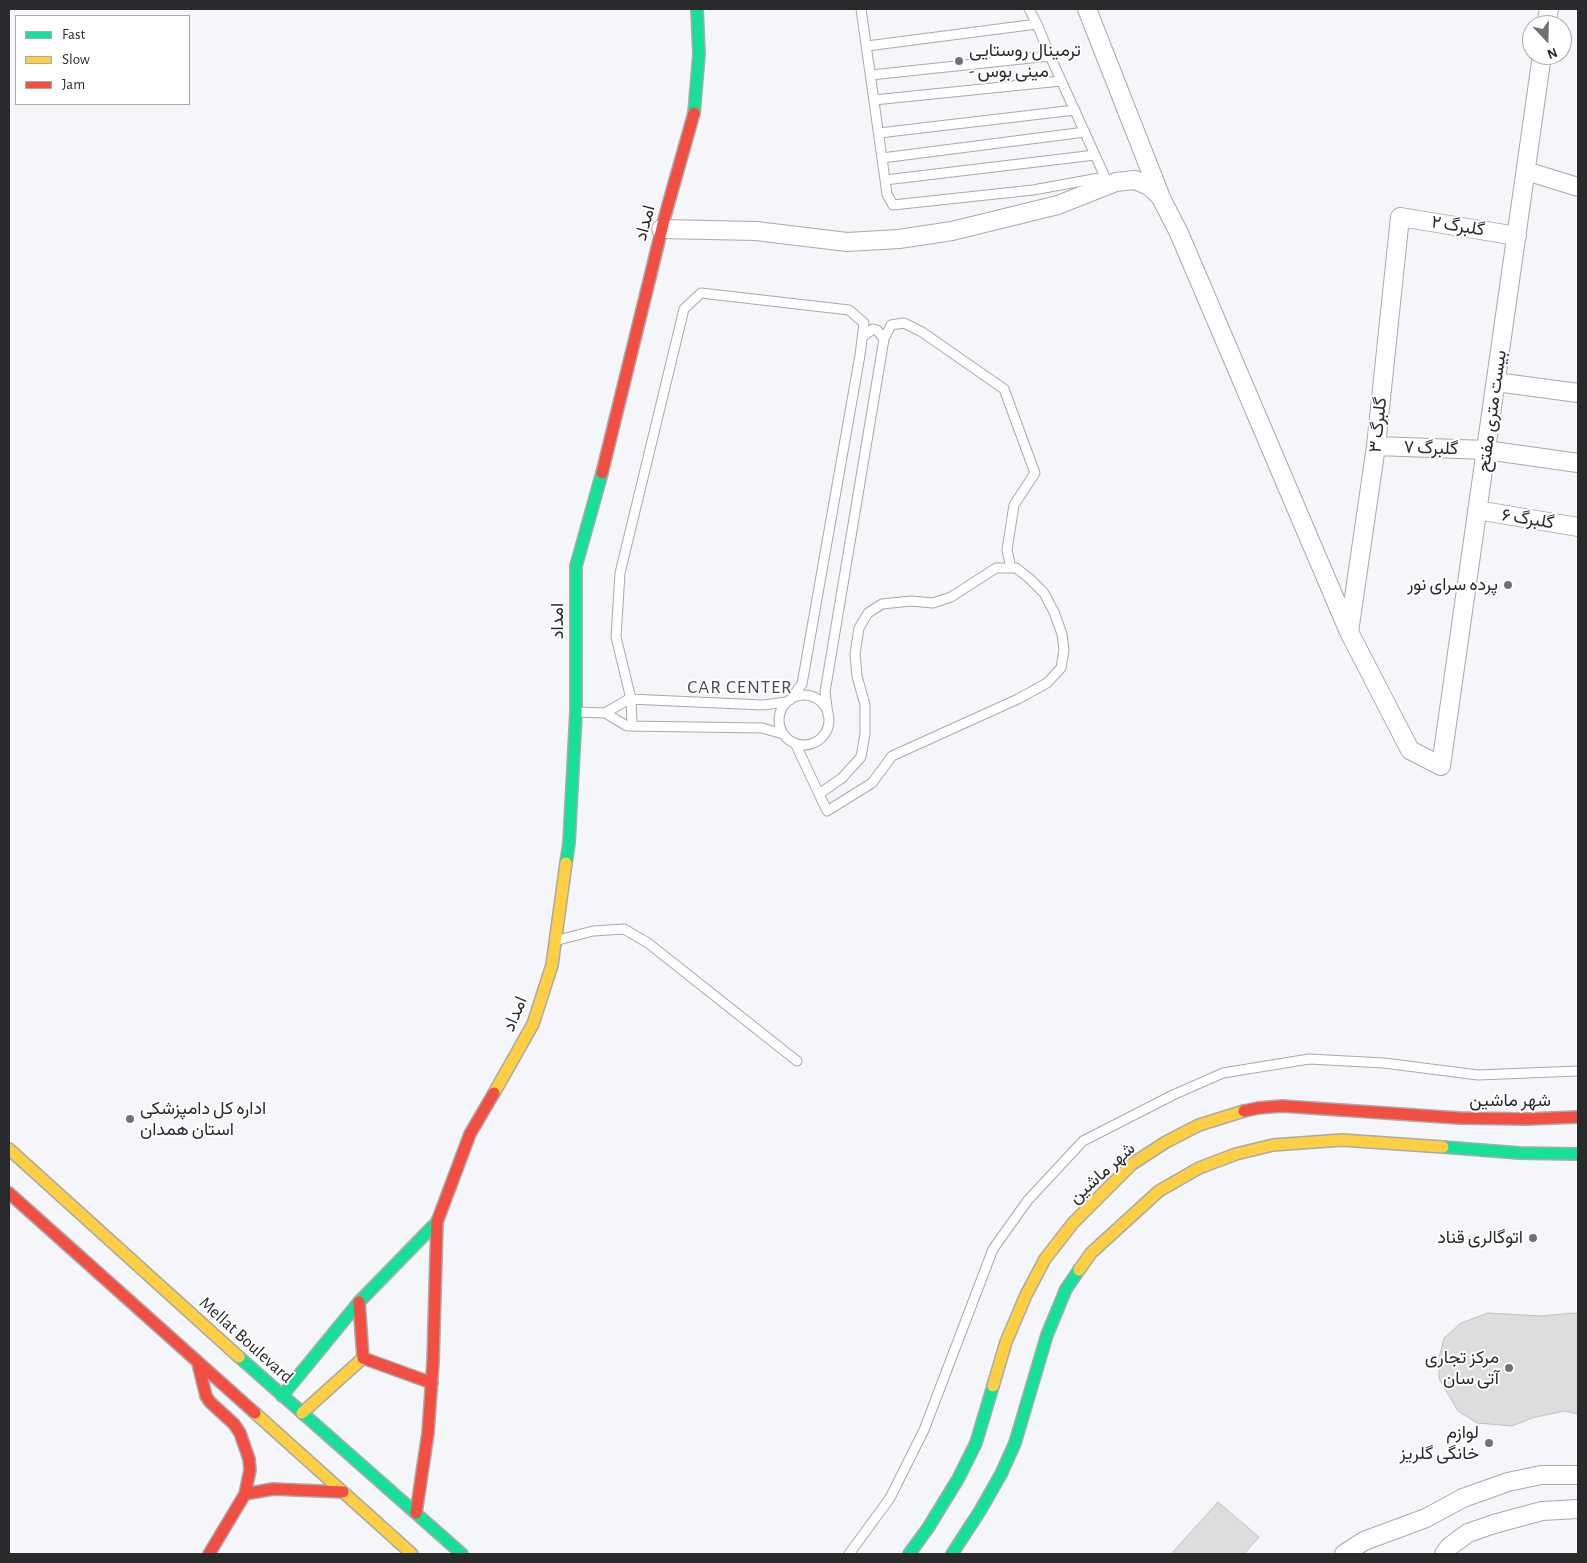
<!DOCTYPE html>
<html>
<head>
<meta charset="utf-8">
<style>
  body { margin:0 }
  #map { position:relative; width:1587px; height:1563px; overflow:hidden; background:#f4f6f9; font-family:"Alegreya Sans",sans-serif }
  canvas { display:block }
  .frame { position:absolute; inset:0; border:10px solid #282a2c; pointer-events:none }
  .legend { position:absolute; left:15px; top:15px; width:175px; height:90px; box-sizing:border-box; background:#fff; border:1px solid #a9aaab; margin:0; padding:6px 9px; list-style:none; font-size:15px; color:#282a2c }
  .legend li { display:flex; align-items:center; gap:10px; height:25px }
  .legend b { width:25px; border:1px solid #a9aaab }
  .north { position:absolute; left:1522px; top:15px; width:50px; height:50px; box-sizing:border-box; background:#fff; border:1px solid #a9aaab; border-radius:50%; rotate:159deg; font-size:14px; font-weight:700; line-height:20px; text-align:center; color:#282a2c }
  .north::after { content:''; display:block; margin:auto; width:18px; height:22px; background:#6f7174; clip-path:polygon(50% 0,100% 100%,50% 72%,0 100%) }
</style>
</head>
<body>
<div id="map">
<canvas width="1587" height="1563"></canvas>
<div class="frame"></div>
<ul class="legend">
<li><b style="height:6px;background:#16e098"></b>Fast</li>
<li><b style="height:6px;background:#ffcf43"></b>Slow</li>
<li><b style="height:6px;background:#f24e42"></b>Jam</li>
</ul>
<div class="north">N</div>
</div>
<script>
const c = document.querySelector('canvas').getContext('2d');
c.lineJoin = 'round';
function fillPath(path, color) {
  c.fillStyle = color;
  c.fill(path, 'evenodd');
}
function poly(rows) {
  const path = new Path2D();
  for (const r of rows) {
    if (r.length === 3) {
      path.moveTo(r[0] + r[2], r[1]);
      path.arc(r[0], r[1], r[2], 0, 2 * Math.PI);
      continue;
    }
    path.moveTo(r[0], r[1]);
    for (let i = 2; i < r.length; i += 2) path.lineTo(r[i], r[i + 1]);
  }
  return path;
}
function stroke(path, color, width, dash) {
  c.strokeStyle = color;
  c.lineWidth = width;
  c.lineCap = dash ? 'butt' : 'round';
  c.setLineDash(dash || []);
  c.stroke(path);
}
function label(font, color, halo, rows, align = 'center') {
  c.font = font + ' "Alegreya Sans",Vazirmatn,sans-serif';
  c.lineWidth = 4;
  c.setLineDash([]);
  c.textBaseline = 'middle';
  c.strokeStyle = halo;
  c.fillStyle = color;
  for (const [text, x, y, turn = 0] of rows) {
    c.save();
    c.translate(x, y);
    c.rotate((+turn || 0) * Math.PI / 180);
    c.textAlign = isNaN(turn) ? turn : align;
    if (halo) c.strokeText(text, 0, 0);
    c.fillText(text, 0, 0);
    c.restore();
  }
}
const building = poly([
  [1488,1313,1541,1316,1573,1313,1578,1314,1578,1414,1564,1411,1532,1418,1512,1426,1477,1423,1458,1411,1439,1379,1439,1358,1444,1338,1461,1323,1488,1313],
  [1218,1502,1259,1537,1244,1554,1171,1554,1218,1502]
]);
fillPath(building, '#ddd');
stroke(building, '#c1c1c1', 1);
const lane = poly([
  [861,9,887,194,893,205,1033,190,1105,177,1050,56,1037,24,1029,9],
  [867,46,1037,24],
  [871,75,1050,56],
  [874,100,1061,81],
  [879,133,1075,110],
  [882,158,1085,132],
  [885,180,1095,155],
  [862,337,873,329,877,330,884,339],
  [804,720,25],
  [578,712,605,713],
  [828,715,825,692,884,339,891,325,904,323,922,332,1004,389,1035,473,1014,505,1007,550,1011,568],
  [632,726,631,699,616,637,620,573,684,309,701,293,849,310,864,323,860,355,802,684,790,700],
  [783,734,762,728,627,726,605,713,629,699,763,705,786,702],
  [795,743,827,811,872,783,892,756,1018,699,1047,683,1061,668,1064,650,1062,634,1054,612,1044,593,1029,578,1016,568,996,568,951,597,933,603,911,601,882,604,868,613,859,628,855,654,857,676,865,705,865,734,861,757,842,778,819,794],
  [558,940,593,931,624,929,648,943,797,1061],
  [849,1554,890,1498,924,1430,993,1249,1028,1200,1083,1141,1173,1095,1223,1073,1309,1059,1384,1063,1478,1075,1578,1071]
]);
const street = poly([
  [1087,9,1160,195],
  [1546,25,1549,9],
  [1526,171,1578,187],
  [661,229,756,231,847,242,899,239,952,231,1058,205,1116,182,1135,180,1149,186,1160,196,1179,233,1349,632,1410,750,1441,766,1542,55],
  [1496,382,1578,393],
  [1376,446,1486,450,1578,463],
  [1477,510,1578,527],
  [1349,632,1376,446,1400,217,1517,236],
  [1344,1554,1364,1541,1426,1518,1463,1498,1508,1482,1541,1475,1578,1475],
  [1444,1554,1449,1547,1468,1533,1494,1524,1542,1511,1578,1509]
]);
const fast = poly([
  [694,113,699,54,697,9],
  [566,863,569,843,576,712,576,566,602,473],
  [1443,1147,1519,1153,1578,1154],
  [239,1357,462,1554],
  [282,1396,359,1302,437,1222],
  [909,1554,928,1528,958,1479,976,1443,993,1386],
  [952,1554,980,1511,1001,1474,1015,1443,1047,1335,1066,1289,1079,1270]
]);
const slow = poly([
  [494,1093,533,1024,552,965,566,863],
  [9,1149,239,1357],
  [1079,1270,1091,1253,1159,1191,1199,1168,1236,1154,1273,1145,1342,1140,1443,1147],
  [993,1386,1006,1342,1026,1295,1045,1259,1073,1223,1132,1164,1166,1142,1199,1125,1244,1111],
  [255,1413,412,1554],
  [302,1413,363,1358]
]);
const jam = poly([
  [602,473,665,216,694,113],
  [1244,1111,1258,1108,1282,1106,1459,1118,1527,1119,1578,1117],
  [9,1193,255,1413],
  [359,1302,363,1358,432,1383],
  [198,1363,206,1396,210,1402,234,1424,240,1433,249,1459,250,1470,245,1494,209,1554],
  [245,1494,273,1489,343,1492],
  [416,1513,428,1433,433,1362,437,1222,470,1134,494,1093]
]);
stroke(lane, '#a8aaac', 11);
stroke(street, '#a8aaac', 20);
stroke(fast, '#a8aaac', 14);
stroke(slow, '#a8aaac', 14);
stroke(jam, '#a8aaac', 14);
stroke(lane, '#fdfefe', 9);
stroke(street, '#fdfefe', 18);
stroke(fast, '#16e098', 11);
stroke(slow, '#ffcf43', 11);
stroke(jam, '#f24e42', 11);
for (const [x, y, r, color] of [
  [959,61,5,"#6f7174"],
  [1508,585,5,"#6f7174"],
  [130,1119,5,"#6f7174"],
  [1533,1238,5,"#6f7174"],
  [1509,1368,5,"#6f7174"],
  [1489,1443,5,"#6f7174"]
]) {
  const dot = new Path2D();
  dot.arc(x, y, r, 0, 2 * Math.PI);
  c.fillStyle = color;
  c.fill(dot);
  stroke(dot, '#fff', 2);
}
label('18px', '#282a2c', '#fff', [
  ["ترمینال روستایی",969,51,"left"],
  ["- مینی بوس",969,72,"left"],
  ["پرده سرای نور",1498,585],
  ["اداره کل دامپزشکی",140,1109,"left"],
  ["استان همدان",140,1130,"left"],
  ["اتوگالری قناد",1523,1238],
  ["مرکز تجاری",1499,1358],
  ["آتی سان",1499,1379],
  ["لوازم",1479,1433],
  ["خانگی گلریز",1479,1454]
], 'right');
label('18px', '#282a2c', '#fff', [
  ["امداد",645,223,-75],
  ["گلبرگ ۲",1458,226,9],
  ["بیست متری مفتح",1492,411,-82],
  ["گلبرگ ۳",1378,425,-84],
  ["گلبرگ ۷",1431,448,2],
  ["گلبرگ ۶",1528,519,9],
  ["امداد",558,621,-90],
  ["امداد",515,1014,-67],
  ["شهر ماشین",1510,1101],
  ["شهر ماشین",1102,1173,-42],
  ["Mellat Boulevard",246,1340,42]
]);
c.letterSpacing = '1px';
label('19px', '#494d52', '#fff', [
  ["CAR CENTER",740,687]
]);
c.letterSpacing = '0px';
</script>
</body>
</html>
